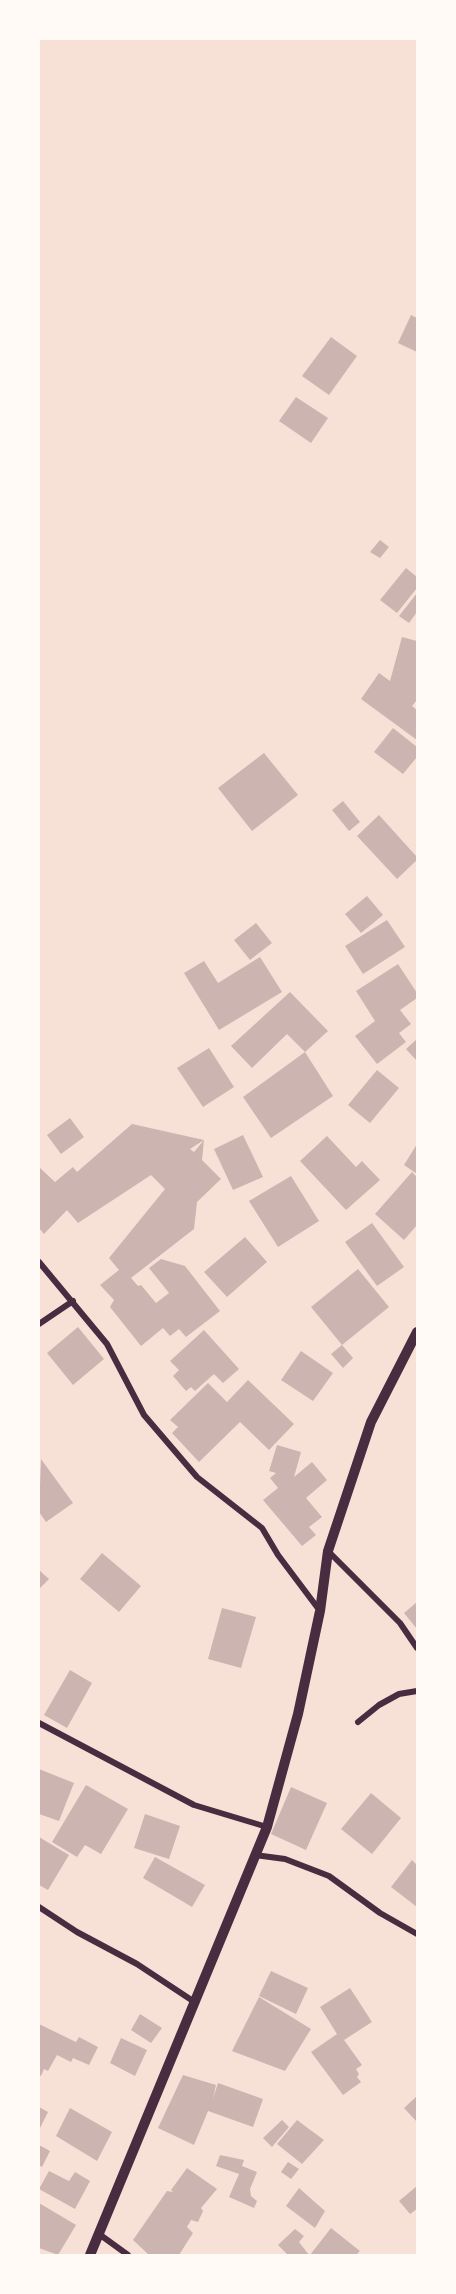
<!DOCTYPE html>
<html>
<head>
<meta charset="utf-8">
<style>
  body { margin:0 }
  #map { position:relative; width:456px; height:2294px; overflow:hidden; background:#f7e1d7; font-family:"Varela Round",sans-serif }
  canvas { display:block }
  .frame { position:absolute; inset:0; border:40px solid #fffaf5; pointer-events:none }
</style>
</head>
<body>
<div id="map">
<canvas width="456" height="2294"></canvas>
<div class="frame"></div>
</div>
<script>
const c = document.querySelector('canvas').getContext('2d');
c.lineJoin = 'round';
function fillPath(path, color) {
  c.fillStyle = color;
  c.fill(path, 'evenodd');
}
function poly(rows) {
  const path = new Path2D();
  for (const r of rows) {
    path.moveTo(r[0], r[1]);
    for (let i = 2; i < r.length; i += 2) path.lineTo(r[i], r[i + 1]);
  }
  return path;
}
function stroke(path, color, width, dash) {
  c.strokeStyle = color;
  c.lineWidth = width;
  c.lineCap = dash ? 'butt' : 'round';
  c.setLineDash(dash || []);
  c.stroke(path);
}
fillPath(poly([
  [411,315,417,318,417,352,398,343],
  [331,337,357,356,329,395,302,376],
  [296,397,328,418,311,443,279,421],
  [380,540,389,547,380,558,370,552],
  [406,568,417,577,417,588,397,613,380,600],
  [417,593,417,612,409,623,399,616],
  [402,637,417,641,417,700,412,706,417,710,417,740,361,699,379,673,390,681],
  [393,728,417,747,417,757,403,774,374,752],
  [264,753,298,795,252,831,218,788],
  [343,801,360,822,349,831,332,810],
  [379,815,417,857,417,860,397,879,357,836],
  [367,896,383,915,361,933,345,914],
  [387,920,405,947,363,974,345,946],
  [256,923,272,943,250,960,234,940],
  [260,957,282,992,219,1030,184,973,204,961,218,983],
  [398,964,417,993,417,998,400,1010,411,1024,399,1033,406,1042,377,1064,355,1036,375,1021,356,991],
  [290,992,328,1031,305,1052,287,1034,252,1068,231,1046],
  [417,1039,417,1061,406,1049],
  [209,1048,234,1087,203,1107,177,1068],
  [305,1052,333,1096,271,1138,243,1097],
  [377,1070,399,1088,370,1123,348,1105],
  [70,1118,84,1137,61,1154,47,1135],
  [132,1124,204,1140,190,1149,194,1152,204,1140,202,1160,221,1179,197,1202,194,1229,131,1278,138,1286,141,1285,156,1303,169,1293,149,1268,161,1259,185,1266,220,1311,186,1337,179,1329,170,1336,163,1328,141,1346,110,1307,114,1300,100,1285,119,1270,109,1258,165,1189,151,1175,78,1223,67,1210,44,1234,39,1228,39,1167,55,1182,73,1167,77,1172],
  [243,1135,263,1177,233,1190,214,1149],
  [327,1136,356,1167,362,1161,380,1180,346,1210,300,1161],
  [417,1144,417,1174,404,1165],
  [412,1172,417,1177,417,1225,404,1240,375,1214],
  [291,1176,319,1221,278,1247,249,1201],
  [372,1223,404,1267,377,1286,345,1242],
  [245,1237,267,1262,227,1297,204,1272],
  [358,1269,389,1307,342,1345,311,1307],
  [78,1327,104,1359,73,1385,47,1353],
  [204,1330,239,1369,223,1383,214,1374,195,1391,191,1387,186,1391,173,1376,179,1370,170,1361],
  [342,1345,353,1358,343,1368,331,1354],
  [301,1351,333,1373,313,1401,281,1380],
  [248,1380,294,1424,269,1450,240,1422,199,1462,172,1433,178,1427,170,1420,208,1383,227,1402],
  [277,1445,301,1452,294,1477,312,1462,327,1480,306,1498,322,1517,309,1527,316,1535,302,1546,263,1500,278,1488,270,1478,276,1473,269,1471],
  [41,1459,73,1503,46,1522,39,1512],
  [102,1553,141,1586,119,1612,80,1579],
  [39,1570,49,1579,39,1589],
  [417,1602,417,1629,404,1613],
  [222,1608,256,1617,241,1668,208,1659],
  [70,1670,92,1683,67,1728,44,1715],
  [39,1769,74,1783,59,1821,39,1814],
  [86,1785,128,1809,101,1854,85,1845,77,1857,52,1842],
  [291,1787,327,1803,306,1850,271,1834],
  [371,1793,401,1818,372,1854,341,1829],
  [145,1814,180,1826,169,1859,134,1848],
  [39,1837,69,1855,48,1890,39,1885],
  [155,1857,205,1885,192,1907,143,1878],
  [412,1860,417,1865,417,1907,391,1887],
  [271,1971,308,1988,296,2014,259,1996],
  [350,1988,372,2022,344,2040,362,2065,356,2069,359,2074,357,2077,361,2082,343,2095,311,2052,337,2034,320,2007],
  [259,1997,311,2029,285,2071,232,2051],
  [140,2014,162,2028,151,2043,131,2030],
  [39,2024,76,2042,79,2037,98,2047,89,2065,73,2058,71,2062,57,2055,48,2071,44,2069,41,2076,39,2075],
  [121,2038,147,2050,135,2076,110,2063],
  [183,2075,216,2085,213,2099,218,2083,263,2099,253,2127,208,2111,194,2145,158,2128],
  [417,2096,417,2122,404,2108],
  [39,2107,48,2112,39,2130],
  [70,2108,112,2132,97,2161,56,2136],
  [282,2120,289,2127,272,2147,263,2138],
  [297,2120,324,2140,302,2164,277,2144],
  [39,2145,50,2151,42,2167,39,2165],
  [220,2155,244,2160,242,2166,257,2172,250,2189,251,2196,257,2201,254,2208,229,2197,239,2174,216,2166],
  [288,2162,299,2169,291,2179,281,2172],
  [187,2168,217,2189,201,2208,203,2211,198,2222,191,2220,187,2227,193,2233,179,2255,149,2255,133,2240,167,2191,173,2192,171,2190],
  [49,2171,69,2181,75,2172,90,2181,75,2209,39,2189],
  [417,2186,417,2209,410,2214,399,2201],
  [299,2188,325,2211,315,2228,286,2206],
  [39,2203,76,2225,58,2255,39,2248],
  [331,2228,360,2251,356,2255,310,2255],
  [295,2229,304,2236,299,2242,309,2255,288,2255,278,2245]
]), '#ccb4b1');
stroke(poly([
  [39,1262,107,1344,144,1415,197,1477,262,1528,278,1555,320,1611],
  [39,1324,73,1301],
  [328,1551,400,1623,417,1648],
  [358,1722,379,1705,399,1694,417,1691],
  [39,1723,194,1805,267,1827],
  [255,1855,285,1859,329,1876,380,1913,417,1934],
  [39,1907,77,1932,137,1964,196,2003],
  [99,2234,128,2255]
]), '#4a2c40', 6);
stroke(poly([
  [90,2255,267,1827,298,1714,320,1611,328,1551,371,1422,417,1332]
]), '#4a2c40', 10);
</script>
</body>
</html>
